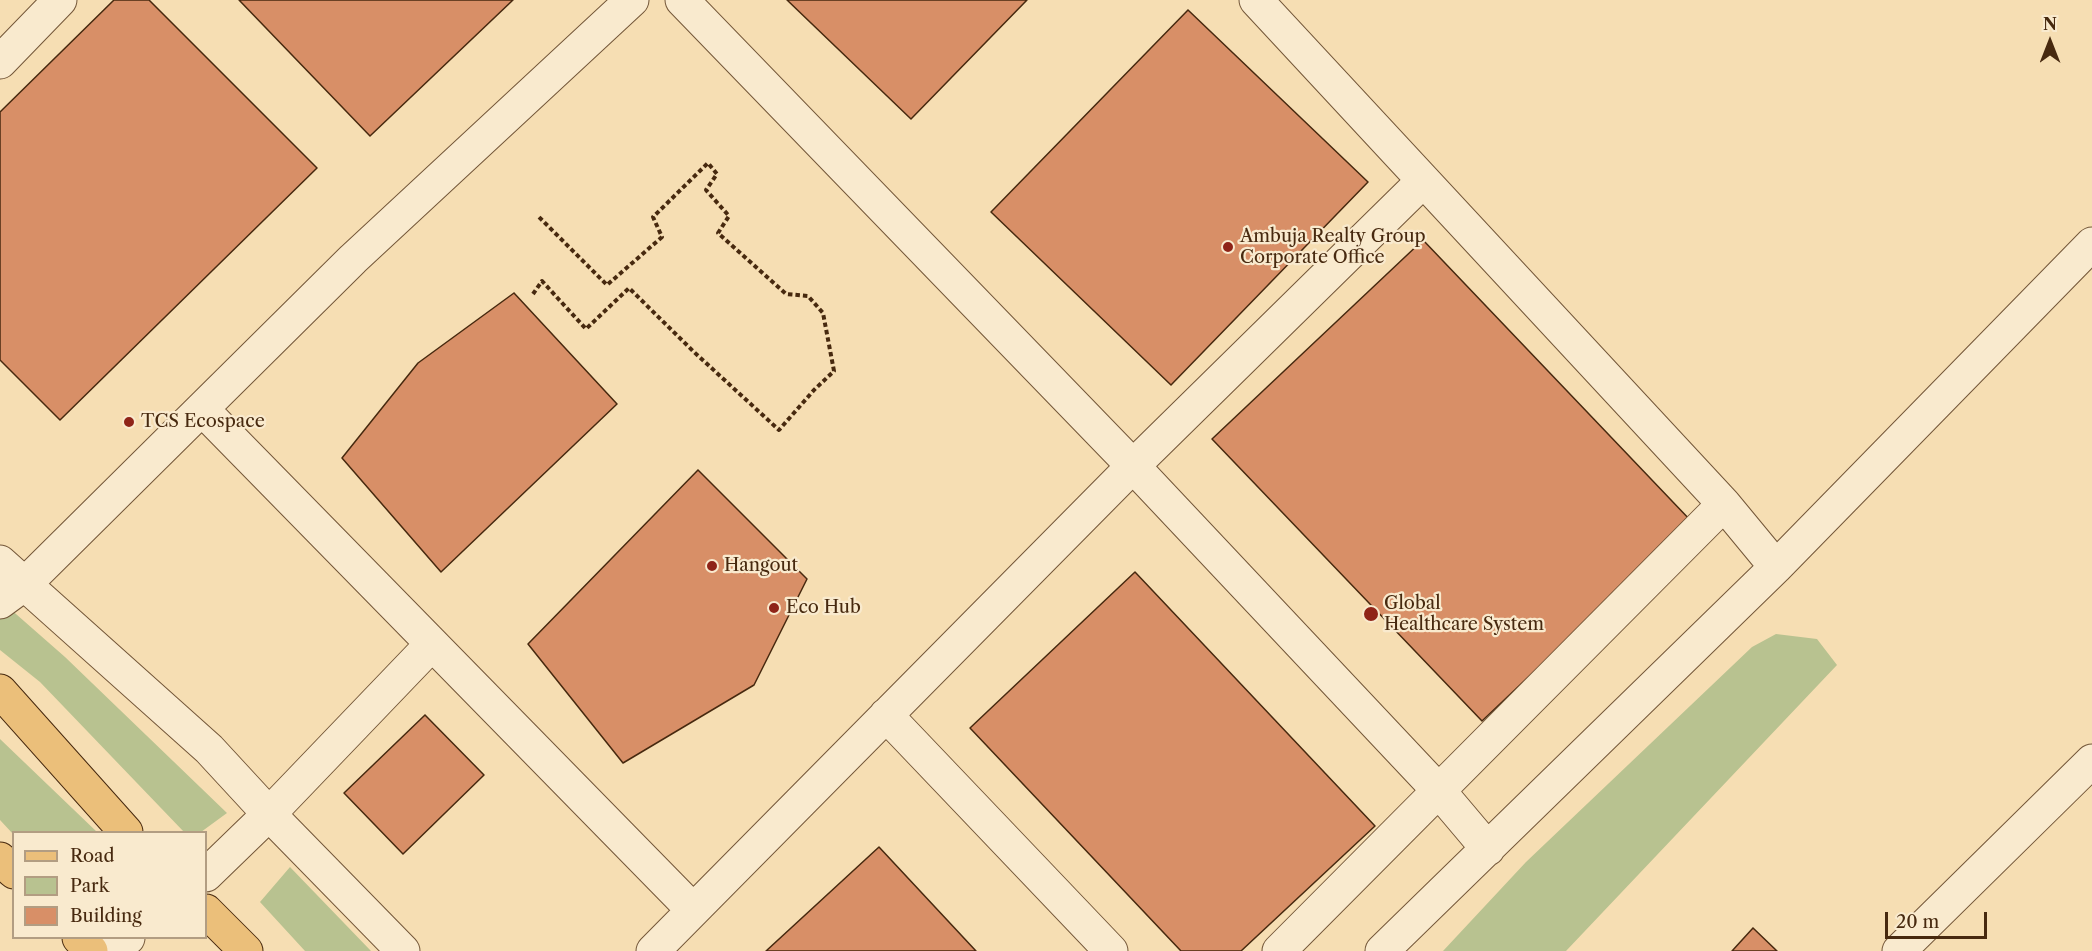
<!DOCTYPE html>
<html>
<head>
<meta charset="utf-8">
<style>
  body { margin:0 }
  #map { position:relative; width:2092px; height:951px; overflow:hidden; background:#f6deb3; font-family:"Libre Caslon Text",serif }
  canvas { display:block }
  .legend { position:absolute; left:12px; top:831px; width:195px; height:108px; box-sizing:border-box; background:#f9eace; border:2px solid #b29d82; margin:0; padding:8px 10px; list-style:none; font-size:18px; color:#47290f }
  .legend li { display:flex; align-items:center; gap:12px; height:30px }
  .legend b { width:30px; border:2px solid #b29d82 }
  .north { position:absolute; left:2020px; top:12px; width:60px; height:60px; -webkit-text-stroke:4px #f9eace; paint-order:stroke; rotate:0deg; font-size:16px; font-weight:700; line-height:24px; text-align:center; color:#47290f }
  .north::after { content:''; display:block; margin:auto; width:21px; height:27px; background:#47290f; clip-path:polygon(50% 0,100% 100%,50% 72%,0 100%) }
  .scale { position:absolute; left:1885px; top:912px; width:102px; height:27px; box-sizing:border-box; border:3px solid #47290f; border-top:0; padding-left:8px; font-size:18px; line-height:21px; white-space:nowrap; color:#47290f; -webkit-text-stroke:4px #f9eace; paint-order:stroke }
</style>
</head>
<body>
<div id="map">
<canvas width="2092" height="951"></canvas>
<ul class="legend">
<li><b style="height:8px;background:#ebbf7a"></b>Road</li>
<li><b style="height:16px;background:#b8c290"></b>Park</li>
<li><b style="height:16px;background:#d88f67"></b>Building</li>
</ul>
<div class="north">N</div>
<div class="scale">20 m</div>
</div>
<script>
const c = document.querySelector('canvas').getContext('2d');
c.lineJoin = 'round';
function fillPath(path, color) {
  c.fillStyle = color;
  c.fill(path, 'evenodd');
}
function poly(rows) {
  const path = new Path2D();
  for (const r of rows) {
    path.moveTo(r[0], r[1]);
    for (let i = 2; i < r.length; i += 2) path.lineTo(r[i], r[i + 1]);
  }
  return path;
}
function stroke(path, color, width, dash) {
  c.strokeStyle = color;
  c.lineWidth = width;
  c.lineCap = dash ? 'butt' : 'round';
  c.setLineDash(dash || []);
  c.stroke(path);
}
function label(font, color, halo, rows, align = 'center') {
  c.font = font + ' "Libre Caslon Text",serif';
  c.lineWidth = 4.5;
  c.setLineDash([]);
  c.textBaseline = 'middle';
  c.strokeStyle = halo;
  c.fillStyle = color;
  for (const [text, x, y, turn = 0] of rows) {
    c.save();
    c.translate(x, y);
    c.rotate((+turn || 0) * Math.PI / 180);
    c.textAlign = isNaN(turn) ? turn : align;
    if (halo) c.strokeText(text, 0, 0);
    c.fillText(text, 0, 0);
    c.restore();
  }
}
fillPath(poly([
  [0,600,65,657,227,813,201,832,184,832,40,682,0,650],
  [1776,634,1817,639,1837,665,1566,951,1443,951,1526,862,1752,647],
  [0,739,97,832,13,834,0,820],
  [290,867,371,951,305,951,260,902]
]), '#b8c290');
const building = poly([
  [114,0,149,0,317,168,60,420,0,360,0,112,114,0],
  [239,0,513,0,370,136,239,0],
  [787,0,1027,0,911,119,787,0],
  [1188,10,1368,182,1171,385,991,212,1188,10],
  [1423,240,1692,522,1482,721,1212,439,1423,240],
  [514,293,617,404,441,572,342,458,418,363,514,293],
  [698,470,807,579,754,685,623,763,528,644,698,470],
  [1135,572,1375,826,1241,951,1181,951,970,728,1135,572],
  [425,715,484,775,403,854,344,793,425,715],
  [879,847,976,951,766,951,879,847],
  [1753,928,1777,951,1732,951,1753,928]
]);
fillPath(building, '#d88f67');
stroke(building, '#47290f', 1.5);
const minor = poly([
  [682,0,1133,466,1439,791,1488,849],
  [1256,0,1724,504,1776,567],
  [0,62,60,0],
  [202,409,693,910],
  [0,562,209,749,269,814,403,951],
  [0,602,26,583,353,259,632,0],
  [886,715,1111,951],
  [206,875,269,814,432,644],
  [110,951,128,938],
  [653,951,1133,466,1423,181],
  [1279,951,1724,504],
  [1382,951,1776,567,2092,244],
  [1899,951,2092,761]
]);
const major = poly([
  [0,691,126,832],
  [0,859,14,872],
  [206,911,246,951],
  [79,938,91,951]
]);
stroke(minor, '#735638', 35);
stroke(major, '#47290f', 35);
stroke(poly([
  [533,294,542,281,586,329,629,288,694,352,779,430,814,390,834,371,823,313,808,296,786,294,718,233,729,216,706,190,717,174,708,163,653,217,662,237,607,285,539,217]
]), '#47290f', 4, [4.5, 3]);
stroke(minor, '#f9eace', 33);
stroke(major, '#ebbf7a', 33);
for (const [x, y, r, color] of [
  [1228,247,6,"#8f2418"],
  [129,422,6,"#8f2418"],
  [712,566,6,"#8f2418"],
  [774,608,6,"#8f2418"],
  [1371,614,8,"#8f2418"]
]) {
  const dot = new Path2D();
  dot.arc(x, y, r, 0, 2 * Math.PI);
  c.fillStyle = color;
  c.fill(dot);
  stroke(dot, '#f9eace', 2);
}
label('18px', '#47290f', '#f9eace', [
  ["Ambuja Realty Group",1240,237],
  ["Corporate Office",1240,258],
  ["TCS Ecospace",141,422],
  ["Hangout",724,566],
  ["Global",1384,604],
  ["Healthcare System",1384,625],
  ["Eco Hub",786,608]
], 'left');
</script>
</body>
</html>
